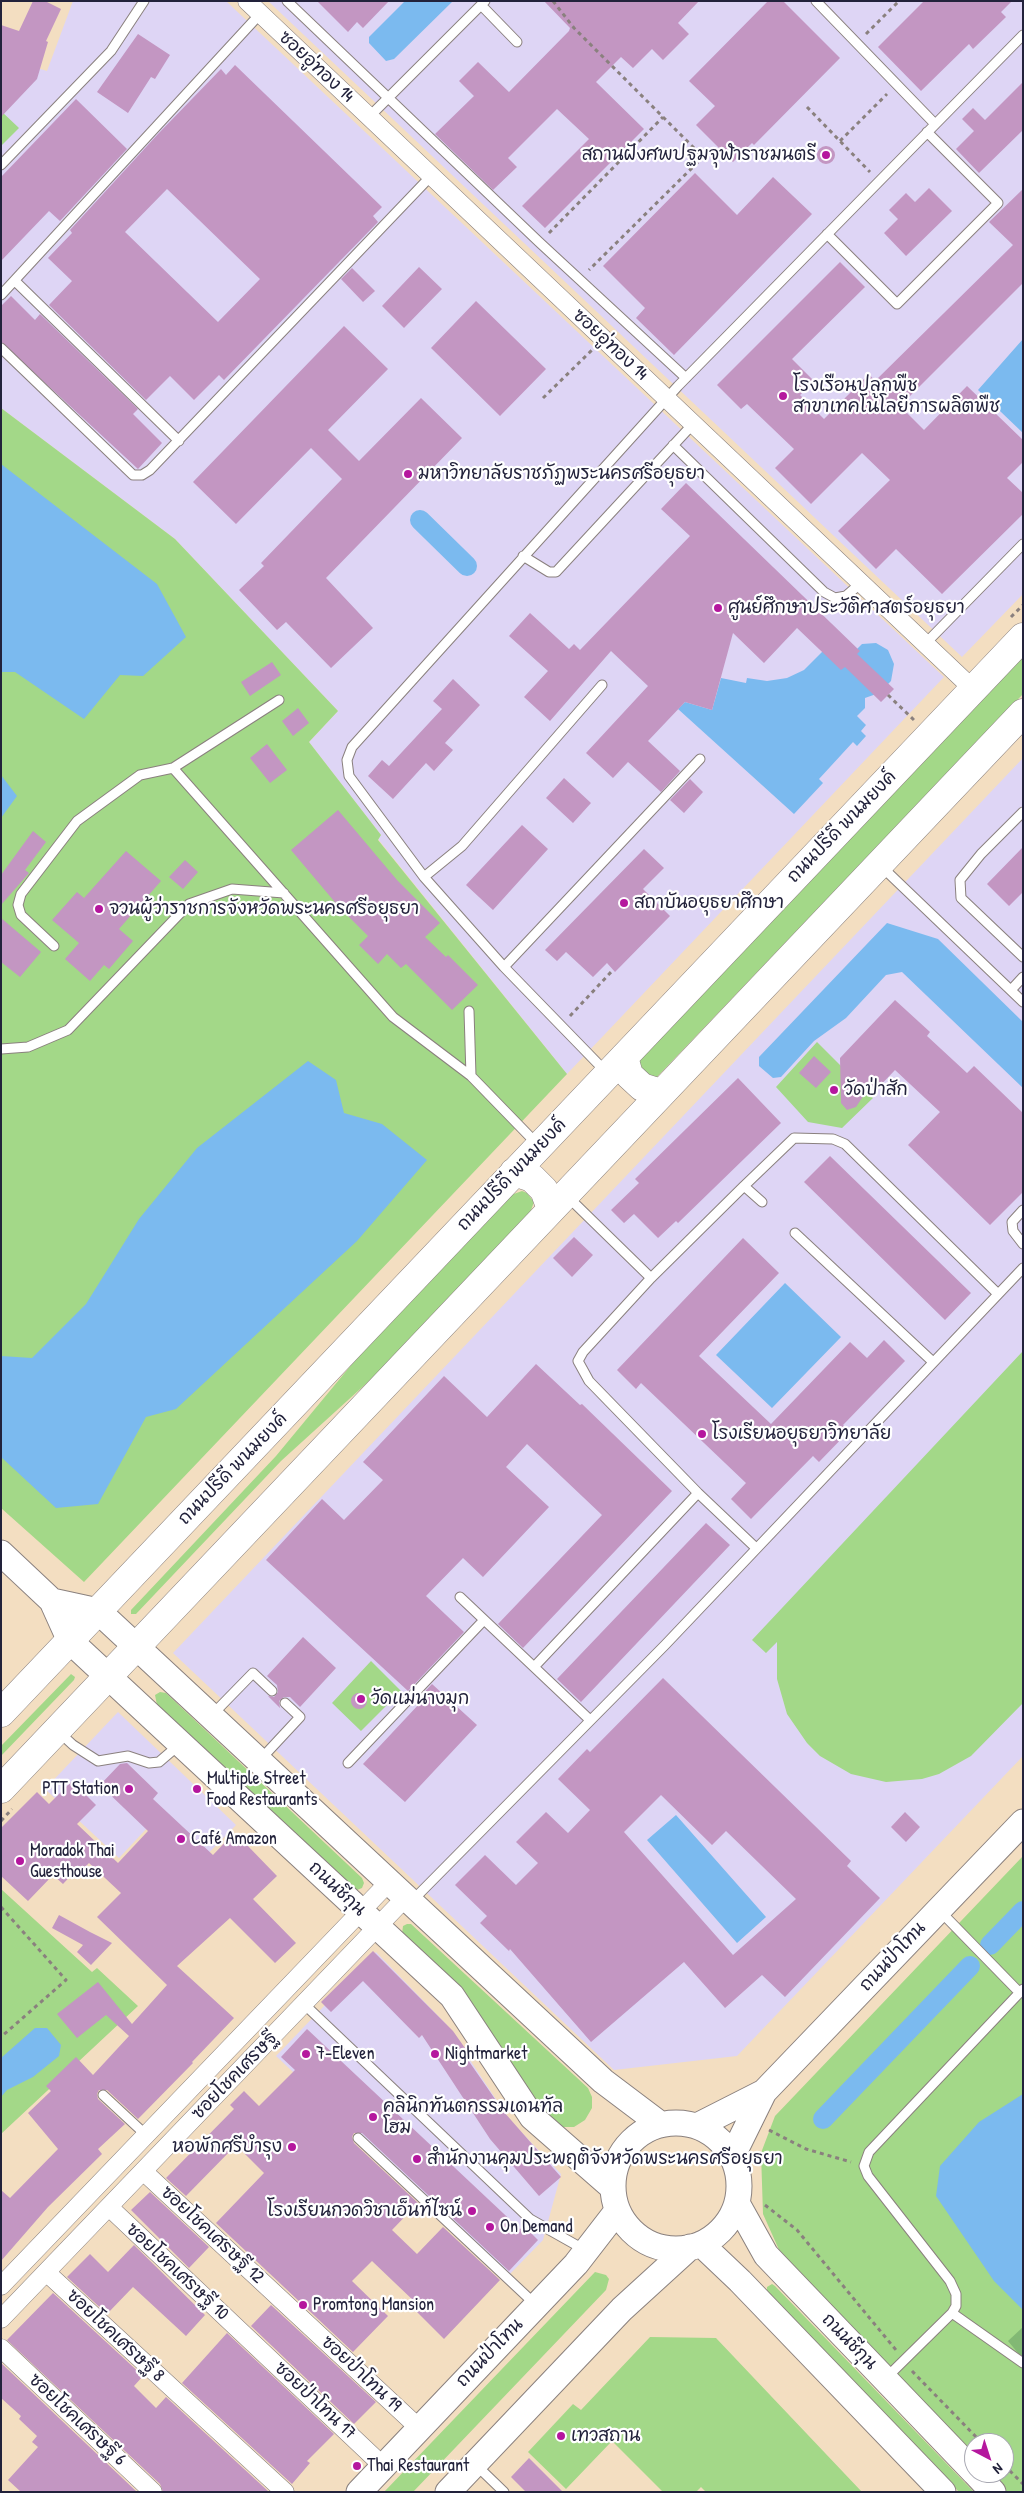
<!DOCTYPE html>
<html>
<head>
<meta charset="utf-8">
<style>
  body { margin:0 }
  #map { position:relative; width:1024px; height:2493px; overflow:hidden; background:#f3dec1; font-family:"Patrick Hand",sans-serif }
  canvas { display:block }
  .frame { position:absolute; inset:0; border:2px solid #22223b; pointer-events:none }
  .north { position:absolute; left:964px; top:2433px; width:50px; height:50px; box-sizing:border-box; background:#fff; border:1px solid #a7a7b1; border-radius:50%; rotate:140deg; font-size:14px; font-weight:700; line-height:20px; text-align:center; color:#22223b }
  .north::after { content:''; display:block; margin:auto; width:18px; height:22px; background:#b5179e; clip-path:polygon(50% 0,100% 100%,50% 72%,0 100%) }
</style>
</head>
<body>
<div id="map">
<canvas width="1024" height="2493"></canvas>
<div class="frame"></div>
<div class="north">N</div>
</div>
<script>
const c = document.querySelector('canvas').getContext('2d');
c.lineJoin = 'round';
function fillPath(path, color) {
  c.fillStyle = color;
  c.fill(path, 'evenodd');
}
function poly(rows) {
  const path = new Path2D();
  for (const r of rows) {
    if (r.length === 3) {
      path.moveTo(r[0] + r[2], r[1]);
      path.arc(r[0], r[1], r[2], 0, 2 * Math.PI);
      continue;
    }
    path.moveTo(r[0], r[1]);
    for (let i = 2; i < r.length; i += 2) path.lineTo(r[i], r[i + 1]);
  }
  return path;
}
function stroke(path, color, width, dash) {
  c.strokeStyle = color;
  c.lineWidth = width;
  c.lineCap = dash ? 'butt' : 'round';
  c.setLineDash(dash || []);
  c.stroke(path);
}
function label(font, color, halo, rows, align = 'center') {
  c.font = font + ' "Patrick Hand","Playpen Sans Thai",sans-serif';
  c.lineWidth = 4.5;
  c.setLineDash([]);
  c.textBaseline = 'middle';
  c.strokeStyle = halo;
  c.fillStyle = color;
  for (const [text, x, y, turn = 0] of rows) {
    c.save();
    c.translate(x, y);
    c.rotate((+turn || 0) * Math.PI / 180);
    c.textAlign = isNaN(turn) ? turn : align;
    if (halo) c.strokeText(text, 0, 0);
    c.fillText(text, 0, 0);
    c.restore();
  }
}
fillPath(poly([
  [73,1,226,1,944,677,567,1074,378,839,381,835,309,742,338,711,175,539,1,408,1,57,47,71],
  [268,1,1023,1,1023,594,962,657],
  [1023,758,1023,1756,737,2056,614,2070,173,1653],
  [118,1712,236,1825,194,1868,149,1826,119,1858,45,1789],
  [376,1952,446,2024,509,2119,561,2174,543,2240,509,2275,276,2056]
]), '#ded5f5');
fillPath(poly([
  [1,111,19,128,1,146],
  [1,408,175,539,338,711,309,742,381,835,378,840,567,1074,84,1582,1,1508],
  [1023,656,1023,694,654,1080,637,1064,640,1059],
  [817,1042,873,1098,842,1128,808,1122,776,1087],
  [522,1191,527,1193,534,1202,530,1213,380,1371,281,1461,136,1614,131,1614,131,1610,276,1456,362,1352,511,1195],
  [1023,1351,1023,1703,971,1756,939,1774,922,1779,886,1782,851,1774,820,1756,807,1743,787,1714,777,1679,777,1642,766,1653,752,1640],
  [371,1661,401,1691,361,1731,332,1703],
  [71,1674,75,1677,74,1680,1,1756,1,1746],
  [160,1692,166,1693,362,1878,364,1883,362,1888,357,1890,352,1889,157,1705,155,1695],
  [1023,1856,1023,2492,1007,2492,989,2473,1004,2473,1004,2443,974,2443,974,2458,784,2261,763,2214,761,2153,775,2116],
  [1,1889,92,1972,97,1968,138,2006,1,2134],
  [407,1924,411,1924,588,2088,592,2097,592,2108,585,2120,574,2127,563,2127,555,2123,540,2109,402,1934,403,1926],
  [595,2272,606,2275,609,2279,606,2290,413,2492,384,2492],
  [772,2284,775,2286,974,2492,959,2492,767,2293,767,2287],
  [650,2337,716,2338,862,2492,706,2492,701,2487,696,2492,663,2492,612,2441,566,2489,528,2452,573,2404,581,2410]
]), '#a3d888');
fillPath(poly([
  [1023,2327,1023,2359,1008,2341]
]), '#82b874');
fillPath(poly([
  [405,1,453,1,394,59,386,61,369,43,369,37],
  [1023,339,1023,433,978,390],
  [1,464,157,584,186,637,143,676,120,675,84,719,15,672,1,672],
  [876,643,888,650,894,664,891,681,879,693,865,698,865,708,857,716,866,725,861,731,866,736,857,746,853,742,819,779,823,783,794,814,678,709,685,702,712,710,721,678,746,683,747,678,767,681,787,678,804,670,825,649,841,665,862,644],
  [1,775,17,796,1,818],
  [887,923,938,939,1023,1022,1023,1088,902,972,886,975,846,1018,814,1041,781,1077,773,1078,759,1066,759,1057],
  [308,1061,336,1080,344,1113,382,1124,427,1160,357,1241,176,1409,146,1417,98,1504,56,1508,1,1457,1,1356,32,1358,86,1304,139,1219,197,1148],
  [785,1283,841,1337,772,1408,716,1355],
  [676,1815,766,1917,737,1943,647,1840],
  [35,2028,47,2028,61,2045,59,2056,33,2077,7,2090,1,2097,1,2058],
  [1023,2094,1023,2310,994,2281,936,2196,940,2166,979,2122]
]), '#7bbaef');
stroke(poly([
  [420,520,467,566],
  [990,1945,1023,1911],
  [823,2119,970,1966]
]), '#7bbaef', 20);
fillPath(poly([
  [33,1,45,1,61,9,46,41,48,42,37,79,1,117,1,25,19,31],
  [317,1,389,1,363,28,357,22,348,32],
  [544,1,699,1,678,23,689,34,663,60,652,49,633,68,621,57,596,82,644,129,545,228,522,206,589,139,557,109,508,158,517,167,493,190,435,134,474,96,459,81,478,62,509,92,569,31,570,28],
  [768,1,783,1,840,58,754,145,752,143,733,162,696,125,715,106,689,81],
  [924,1,1012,1,1001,12,1006,17,973,49,969,44,921,91,878,47],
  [138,34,170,55,155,79,151,77,128,113,97,92],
  [235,65,382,207,373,216,378,222,224,380,219,375,194,400,170,376,146,400,49,305,72,281,48,258,72,233,70,230,158,134,221,69,226,75],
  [167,189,260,279,218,322,125,232],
  [1023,82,1023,130,979,173,956,149,974,131,962,119,973,108,985,120],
  [76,99,127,149,60,221,49,211,1,261,1,177],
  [826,155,9],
  [695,173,737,215,773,177,812,214,674,355,636,318,645,308,603,266],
  [929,188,952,211,906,256,884,233,898,219,889,210,906,193,915,202],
  [1023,189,1023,283,900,406,924,430,967,386,1023,440,1023,462,1007,478,1023,493,1023,514,942,594,896,549,876,569,838,531,890,480,862,453,811,504,775,468,794,449,747,404,741,409,717,385,840,262,865,287,792,359,814,381,800,395,824,419,869,374,875,381,1013,245,989,222],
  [419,267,442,289,404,328,382,306],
  [352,268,375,291,363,302,341,279],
  [11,296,35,320,40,314,138,409,133,414,162,443,138,469,1,342,1,306],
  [476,301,546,369,500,416,431,348],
  [344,326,388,369,328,430,359,461,421,398,462,438,326,578,373,628,331,668,286,622,277,630,239,590,264,566,261,563,342,479,311,448,236,524,193,482],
  [686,483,860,651,857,654,894,689,881,702,845,667,841,670,797,628,764,663,733,633,712,710,685,702,648,741,680,771,661,792,628,762,613,778,586,753,648,686,611,651,550,721,524,697,548,671,509,636,530,613,569,649,574,644,580,650,690,536,661,509],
  [272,662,281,675,250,696,241,682],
  [453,679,480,705,445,743,453,750,434,771,426,763,393,799,368,776,382,760,389,766,442,709,433,701],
  [298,708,309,723,293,736,282,721],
  [267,744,287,770,270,783,250,758],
  [564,778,591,803,573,823,546,798],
  [690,779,703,792,684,813,670,800],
  [338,810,397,880,440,923,425,937,446,957,448,955,478,985,452,1010,406,964,401,968,387,954,378,964,359,945,368,936,339,907,291,850],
  [522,825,548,849,493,910,466,885],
  [33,831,46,842,25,870,29,873,1,905,1,875],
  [1023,847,1023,892,1009,906,987,884],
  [644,849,664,868,643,889,670,916,615,972,607,963,593,977,566,952,557,961,545,950],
  [126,851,161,881,119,929,133,941,109,969,104,965,90,981,65,959,79,943,52,920,77,892,84,898],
  [185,860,198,872,183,889,169,877],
  [1,918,41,952,20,977,1,962],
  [895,1000,930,1032,927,1036,967,1073,974,1066,1023,1113,1023,1192,990,1225,908,1145,940,1112,895,1070,875,1091,870,1086,856,1107,847,1110,841,1103,840,1058],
  [814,1056,831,1072,816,1088,799,1073],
  [738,1078,781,1123,678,1223,676,1221,658,1238,634,1214,624,1223,611,1210,639,1183,635,1179],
  [830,1156,971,1293,945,1320,804,1182],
  [574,1237,593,1255,572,1277,553,1258],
  [743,1238,779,1273,699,1356,771,1424,850,1342,867,1358,884,1340,905,1361,843,1425,849,1431,819,1462,813,1456,751,1519,731,1499,746,1483,641,1383,636,1389,617,1370],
  [536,1364,580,1405,582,1404,672,1491,523,1648,498,1624,602,1515,527,1444,506,1467,549,1507,483,1577,463,1558,426,1596,464,1632,408,1691,266,1560,322,1499,344,1520,383,1480,363,1462,444,1376,487,1417],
  [706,1523,730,1545,581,1702,557,1679],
  [303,1637,336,1668,300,1707,290,1697,284,1697,279,1701,280,1708,268,1696,274,1697,278,1692,277,1685,267,1676],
  [663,1678,851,1861,847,1866,880,1898,785,1997,762,1975,725,2008,684,1962,591,2042,510,1949,509,1951,480,1923,487,1916,455,1885,485,1855,516,1885,538,1863,516,1842,546,1812,568,1833,590,1810,558,1779,587,1749,590,1752],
  [661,1795,712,1845,726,1831,796,1899,733,1955,624,1832],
  [432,1684,477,1725,405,1802,363,1764,420,1703,417,1700],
  [359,1701,8],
  [127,1763,158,1793,153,1799,213,1855,233,1834,243,1845,245,1843,277,1876,253,1899,296,1943,275,1963,230,1918,177,1966,234,2018,192,2062,193,2063,138,2119,107,2090,99,2090,97,2094,98,2099,125,2124,98,2149,102,2154,48,2207,1,2261,1,2190,10,2198,58,2149,28,2113,51,2091,46,2086,76,2057,93,2075,129,2036,106,2015,77,2038,57,2014,98,1982,132,2024,167,1985,97,1917,121,1893,89,1863,83,1869,80,1866,63,1884,53,1875,28,1901,1,1876,1,1828,37,1792,49,1804,72,1781,96,1805,77,1824,118,1863,148,1831,100,1785,120,1764],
  [905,1812,920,1827,906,1842,891,1827],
  [59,1915,90,1932,112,1943,91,1965,77,1952,83,1945,52,1928],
  [373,1951,453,2031,472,2058,468,2060,504,2112,561,2177,539,2196,490,2139,422,2035,419,2038,363,1981,331,2012,321,2002],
  [307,2029,520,2229,524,2226,538,2240,509,2271,362,2133,354,2133,352,2137,354,2143,418,2203,392,2230,417,2254,443,2227,500,2280,444,2339,413,2308,417,2304,372,2261,352,2281,388,2316,353,2352,216,2223,264,2173,236,2145,186,2196,166,2178,234,2109,230,2105,244,2091,259,2106,295,2070,281,2057],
  [150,2192,209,2247,189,2268,131,2210],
  [134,2245,205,2315,186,2336,133,2287,107,2314,67,2277,90,2254,108,2272],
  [53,2293,143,2376,134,2386,156,2408,166,2397,269,2492,163,2492,160,2484,7,2340],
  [271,2305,376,2402,354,2424,251,2326],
  [227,2333,334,2434,307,2461,310,2463,292,2484,182,2383],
  [1,2363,137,2492,21,2492,8,2480,38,2447,32,2442,37,2436,19,2419,21,2416,1,2398],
  [529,2458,563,2492,526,2492,511,2477]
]), '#c396c2');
const lane = poly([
  [287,1,539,242,686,378],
  [816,1,935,124],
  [481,5,517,42],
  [369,117,485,1],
  [1,165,111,51,144,1],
  [827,234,897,304,998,203,927,132],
  [15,281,179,441],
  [1,295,260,14],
  [1,348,133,475,142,475,150,470,431,176],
  [673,445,824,592,835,598,846,596,861,583],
  [523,556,549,572,556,572,693,424],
  [925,644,1023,544],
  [173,768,393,1017,471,1076,537,1144],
  [1023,812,981,854,960,880,961,898,1023,957],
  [881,866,1023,1002],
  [424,877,462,846,602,685],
  [54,946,21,915,18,905,21,894,77,821,140,775,173,768,279,700],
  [504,967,700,759],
  [1011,990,1023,977],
  [469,1011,471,1076],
  [1,1049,28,1047,68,1030,189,904,232,889,284,893],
  [607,1073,504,967,424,877,349,776,347,760,352,747,678,386,1023,35],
  [744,1186,794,1138,833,1139,845,1144,998,1294],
  [567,1196,651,1278],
  [1023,1210,1012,1222,1013,1231,1023,1244],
  [795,1233,933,1362],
  [756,1548,698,1493,589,1381,578,1361,583,1352,651,1278,744,1186,762,1202],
  [460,1597,590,1720],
  [534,1667,698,1493],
  [211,1716,253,1673,272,1691],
  [59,1732,73,1745,98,1761,128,1756,149,1763,159,1762,180,1744],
  [260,1760,300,1717,285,1703],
  [348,1763,484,1620],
  [411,1902,665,1645,1023,1268],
  [939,1910,1019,1992],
  [304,2004,530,2219,585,2250],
  [103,2095,146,2135],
  [358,2138,536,2305],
  [952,2313,1023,2363],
  [886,2378,952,2313,956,2306,956,2294,950,2281,868,2176,864,2166,869,2152,1023,1989],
  [475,2464,504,2492]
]);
const street = poly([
  [247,1,973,689],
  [143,2171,419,2428],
  [109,2207,383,2466],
  [46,2272,285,2492],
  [1,2286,389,1882],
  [1,2319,406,1897],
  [1,2348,153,2492]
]);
const secondary = poly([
  [1,1553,52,1601,70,1641,452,1996,532,2117,612,2187],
  [52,1601,98,1611,603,2081,660,2124],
  [676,2186,63],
  [697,2126,764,2092],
  [732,2157,764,2092,1023,1822],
  [737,2203,766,2255,974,2472],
  [701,2244,740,2281,943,2492],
  [975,2473,993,2492],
  [359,2492,576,2264,617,2211],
  [448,2492,622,2309,690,2247]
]);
const primary = poly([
  [624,1057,629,1075,642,1087,661,1093],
  [514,1172,532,1178,544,1190,551,1209],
  [1,1713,1023,637],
  [1,1789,1023,713]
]);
stroke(lane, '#8a807e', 11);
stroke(street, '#8a807e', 19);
stroke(secondary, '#8a807e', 27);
stroke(primary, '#8a807e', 29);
stroke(poly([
  [553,1,574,28,703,157,589,270],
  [866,34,899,1],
  [807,107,870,172],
  [840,141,887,94],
  [549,233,663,117],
  [543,398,592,350],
  [1011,617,1023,605],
  [888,695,915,721],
  [570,1016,612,971],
  [1,1821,12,1809],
  [1,1907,66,1980,1,2037],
  [769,2130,806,2149,851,2162],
  [765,2205,797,2230,896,2350],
  [912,2371,982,2443],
  [1004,2465,1023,2484]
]), '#8a807e', 3, [4, 4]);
stroke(lane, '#fff', 9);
stroke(street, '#fff', 18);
stroke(secondary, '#fff', 25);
stroke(primary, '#fff', 28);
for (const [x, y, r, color] of [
  [826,155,5,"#b5179e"],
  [783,396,5,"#b5179e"],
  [408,474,5,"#b5179e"],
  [718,608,5,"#b5179e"],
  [624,903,5,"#b5179e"],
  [99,909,5,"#b5179e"],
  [834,1090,5,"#b5179e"],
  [702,1434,5,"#b5179e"],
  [361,1699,5,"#b5179e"],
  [129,1789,5,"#b5179e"],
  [197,1789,5,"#b5179e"],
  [181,1839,5,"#b5179e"],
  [20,1861,5,"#b5179e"],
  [306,2054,5,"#b5179e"],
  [435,2054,5,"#b5179e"],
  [373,2117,5,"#b5179e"],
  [292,2147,5,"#b5179e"],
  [417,2159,5,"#b5179e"],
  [472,2211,5,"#b5179e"],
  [490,2227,5,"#b5179e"],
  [303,2305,5,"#b5179e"],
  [561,2436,5,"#b5179e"],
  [357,2466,5,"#b5179e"]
]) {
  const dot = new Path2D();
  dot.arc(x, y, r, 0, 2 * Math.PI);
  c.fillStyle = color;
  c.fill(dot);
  stroke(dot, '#fff', 2);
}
label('18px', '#22223b', '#fff', [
  ["ซอยอู่ทอง 14",316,67,43],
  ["ซอยอู่ทอง 14",610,345,43],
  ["ถนนปรีดี พนมยงค์",842,827,-46],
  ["ถนนปรีดี พนมยงค์",512,1175,-46],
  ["ถนนปรีดี พนมยงค์",233,1469,-46],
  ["ถนนชีกุน",337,1889,43],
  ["ถนนป่าโทน",893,1957,-47],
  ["ซอยโชคเศรษฐี",235,2076,-46],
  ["ซอยโชคเศรษฐี 12",212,2235,43],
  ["ซอยโชคเศรษฐี 10",177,2272,43],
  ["ซอยโชคเศรษฐี 8",115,2336,43],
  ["ถนนชีกุน",849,2342,46],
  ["ถนนป่าโทน",490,2353,-46],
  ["ซอยป่าโทน 19",361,2374,43],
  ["ซอยป่าโทน 17",315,2401,43],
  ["ซอยโชคเศรษฐี 6",77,2420,43]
]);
label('18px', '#22223b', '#fff', [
  ["สถานฝังศพปฐมจุฬาราชมนตรี",816,155,"right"],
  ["โรงเรือนปลูกพืช",793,386],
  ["สาขาเทคโนโลยีการผลิตพืช",793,407],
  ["มหาวิทยาลัยราชภัฏพระนครศรีอยุธยา",418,474],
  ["ศูนย์ศึกษาประวัติศาสตร์อยุธยา",728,608],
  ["สถาบันอยุธยาศึกษา",634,903],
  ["จวนผู้ว่าราชการจังหวัดพระนครศรีอยุธยา",109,909],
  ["วัดป่าสัก",844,1090],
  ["โรงเรียนอยุธยาวิทยาลัย",712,1434],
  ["วัดแม่นางมุก",371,1699],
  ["Multiple Street",207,1779],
  ["Food Restaurants",207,1800],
  ["PTT Station",119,1789,"right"],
  ["Café Amazon",191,1839],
  ["Moradok Thai",30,1851],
  ["Guesthouse",30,1872],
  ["7-Eleven",316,2054],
  ["Nightmarket",445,2054],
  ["คลินิกทันตกรรมเดนทัล",383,2107],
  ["โฮม",383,2128],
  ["หอพักศรีบำรุง",282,2147,"right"],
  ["สำนักงานคุมประพฤติจังหวัดพระนครศรีอยุธยา",427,2159],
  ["โรงเรียนกวดวิชาเอ็นท์ไซน์",462,2211,"right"],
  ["On Demand",500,2227],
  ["Promtong Mansion",313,2305],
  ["เทวสถาน",571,2436],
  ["Thai Restaurant",367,2466]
], 'left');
</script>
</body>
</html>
